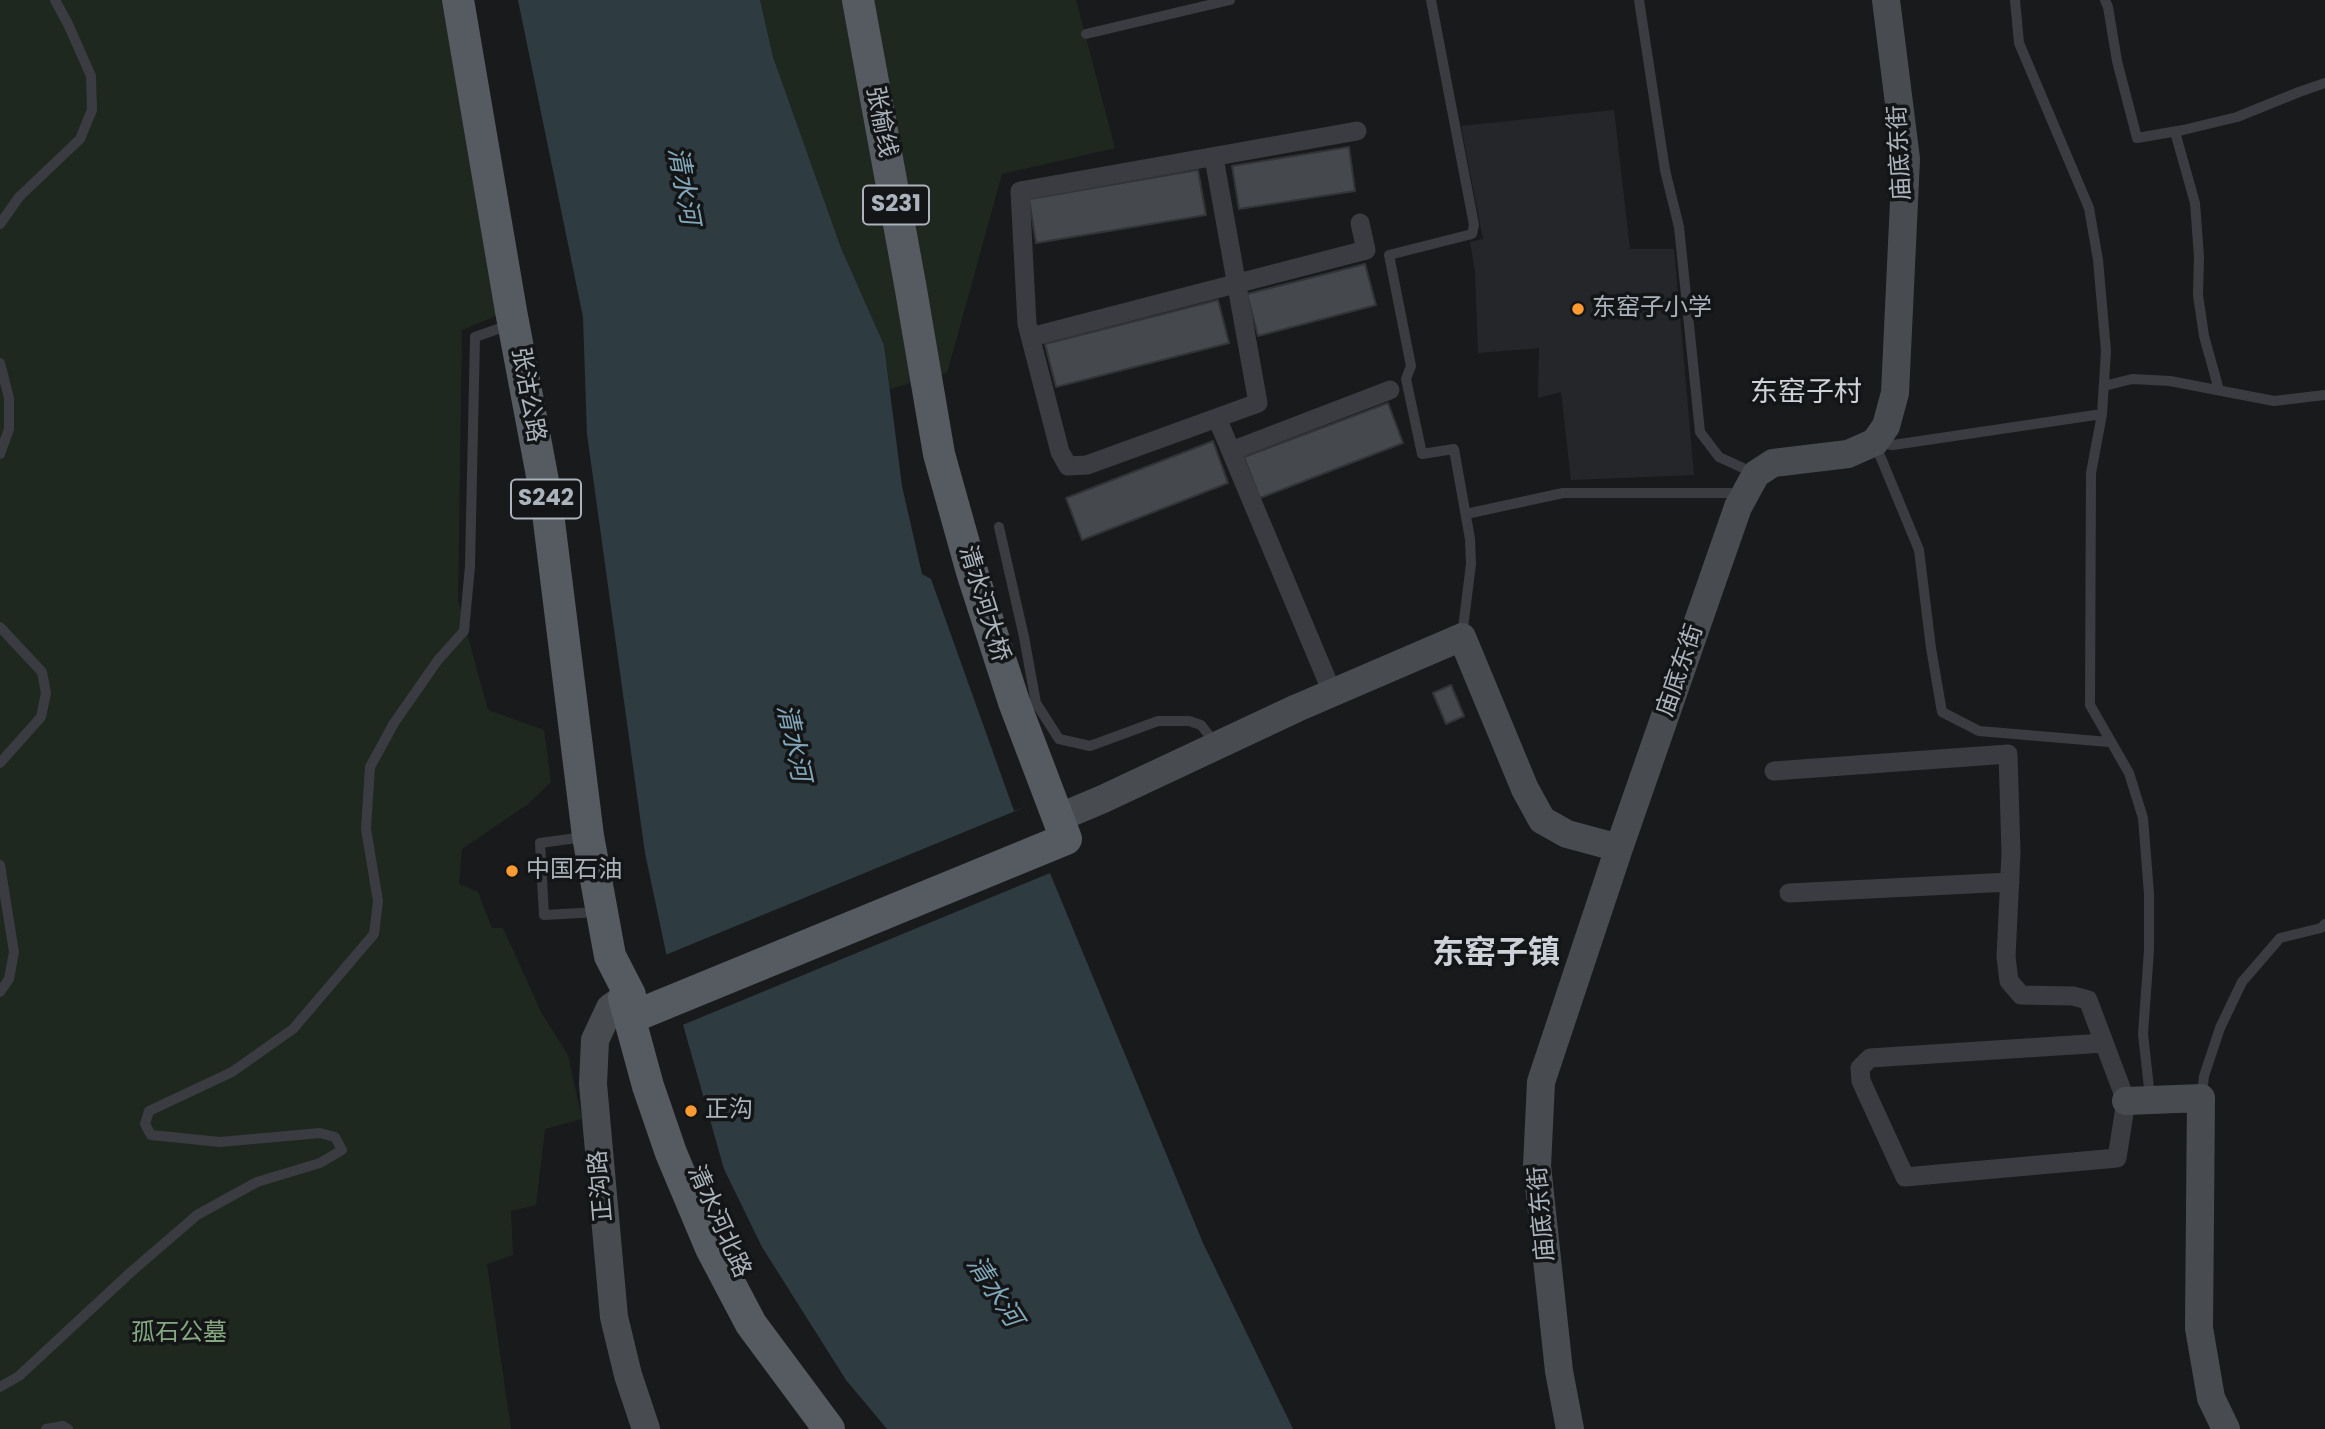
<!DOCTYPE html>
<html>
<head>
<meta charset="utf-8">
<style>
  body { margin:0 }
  canvas { display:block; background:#191a1c }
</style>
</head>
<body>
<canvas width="2325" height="1429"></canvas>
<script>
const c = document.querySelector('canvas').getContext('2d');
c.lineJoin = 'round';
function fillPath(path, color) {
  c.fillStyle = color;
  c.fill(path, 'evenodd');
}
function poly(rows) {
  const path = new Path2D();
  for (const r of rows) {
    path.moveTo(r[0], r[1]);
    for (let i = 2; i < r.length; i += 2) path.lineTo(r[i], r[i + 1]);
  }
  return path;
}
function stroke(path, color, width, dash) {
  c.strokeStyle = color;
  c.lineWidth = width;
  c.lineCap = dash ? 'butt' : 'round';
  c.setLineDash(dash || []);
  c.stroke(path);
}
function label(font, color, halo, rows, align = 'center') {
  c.font = font + ' Poppins,"Noto Sans SC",sans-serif';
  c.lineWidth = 7;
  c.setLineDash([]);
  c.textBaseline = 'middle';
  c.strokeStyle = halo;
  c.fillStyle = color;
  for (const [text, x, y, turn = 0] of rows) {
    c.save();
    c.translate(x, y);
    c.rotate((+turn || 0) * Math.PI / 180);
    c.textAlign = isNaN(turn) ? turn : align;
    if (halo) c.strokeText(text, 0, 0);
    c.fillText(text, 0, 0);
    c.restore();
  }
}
fillPath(poly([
  [1614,110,1630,249,1674,249,1694,475,1571,480,1561,392,1538,398,1539,348,1478,353,1475,271,1470,242,1483,239,1461,126]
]), '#252629');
fillPath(poly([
  [0,0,441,0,503,313,462,330,458,600,488,710,544,730,551,782,528,804,462,849,459,884,478,892,492,928,503,928,542,1014,568,1055,582,1119,545,1129,536,1205,511,1211,513,1255,487,1264,511,1429,0,1429],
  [760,0,1076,0,1115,148,1002,174,947,373,890,389,884,345,841,248,773,57]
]), '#1f281f');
fillPath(poly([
  [518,0,760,0,773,57,841,248,884,345,902,486,922,574,931,579,1014,811,1025,807,1040,849,1203,1243,1293,1429,887,1429,846,1380,762,1247,724,1169,676,1000,645,853,587,434,583,317]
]), '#2e3c41');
fillPath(poly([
  [1025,807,1050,873,680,1026,663,956]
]), '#191a1c');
const building = poly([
  [1349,147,1355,191,1239,209,1232,166,1349,147],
  [1198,170,1206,215,1036,243,1029,199,1198,170],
  [1365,264,1376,305,1258,336,1247,294,1365,264],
  [1218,300,1229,343,1056,387,1045,344,1218,300],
  [1388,403,1403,443,1260,498,1244,457,1388,403],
  [1213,441,1228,483,1082,540,1066,498,1213,441],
  [1451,685,1464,716,1446,724,1433,693,1451,685]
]);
fillPath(building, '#45484c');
stroke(building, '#333438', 2);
stroke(poly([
  [1431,0,1474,225,1472,234,1389,255,1411,366,1406,379,1422,454,1454,449,1470,539,1471,564,1462,636],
  [1639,0,1665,170,1679,227,1700,432,1719,457,1754,473],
  [2015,0,2019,43,2089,208,2098,260,2106,351,2102,414,2091,473,2090,705,2129,773,2143,818,2149,894,2149,950,2143,1034,2150,1097],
  [2105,0,2108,7,2117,61,2137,138,2183,130,2237,117,2299,92,2325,83],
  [1086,34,1230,0],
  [2175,132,2195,203,2199,257,2198,295,2204,336,2219,390],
  [0,224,19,197,80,139,92,110,91,76,68,24,55,0],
  [0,363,9,398,9,429,0,454],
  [2104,386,2132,379,2170,381,2274,401,2325,395],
  [1877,442,1893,445,2102,414],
  [1876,446,1919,550,1931,648,1942,712,1979,731,2109,742],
  [1466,514,1563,493,1731,493,1743,496],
  [999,527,1024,637,1036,703,1059,739,1090,746,1158,721,1189,721,1201,725,1216,744],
  [0,627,42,672,46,693,41,717,0,763],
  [584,837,540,843,544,915,598,912],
  [0,865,14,952,9,979,0,992],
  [2202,1095,2204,1076,2220,1028,2242,982,2280,938,2321,928,2325,924],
  [0,1387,19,1376,131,1272,197,1215,257,1182,320,1163,342,1150,335,1137,320,1133,220,1142,151,1135,145,1124,149,1111,232,1072,293,1029,374,934,378,901,366,829,370,767,394,723,438,660,464,631,470,566,475,337,509,325],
  [46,1429,63,1426,68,1429]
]), '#3a3c41', 10);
stroke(poly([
  [1214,158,1258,403,1087,465,1068,466,1060,452,1027,324,1020,191,1357,131],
  [1031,337,1366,250,1360,223],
  [1217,418,1332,692],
  [1231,451,1390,390],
  [1774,771,2008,754,2011,853,2006,957,2009,981,2021,995,2073,996,2088,1000,2126,1101,2117,1158,1905,1177,1861,1081,1860,1068,1870,1058,2104,1043],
  [1789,893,2010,882]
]), '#3a3c41', 19);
stroke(poly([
  [1058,818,1103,799,1297,708,1462,637,1525,789,1542,820,1567,834,1619,848],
  [624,998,610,1008,595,1040,593,1084,614,1317,628,1375,646,1429],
  [2126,1101,2201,1098,2199,1328,2211,1398,2226,1429],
  [1570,1429,1559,1371,1537,1166,1541,1082,1619,848,1738,507,1756,474,1773,463,1848,454,1875,442,1886,426,1895,393,1906,159,1886,0]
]), '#484c51', 28);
stroke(poly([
  [458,0,511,311,546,497,588,836,610,956,630,995],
  [624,998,648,1086,671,1153,711,1248,751,1324,829,1429],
  [630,1018,1066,839,1014,702,972,572,939,454,910,284,858,0]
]), '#565a61', 32);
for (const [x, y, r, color] of [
  [1578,309,7,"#fe9a30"],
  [512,871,7,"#fe9a30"],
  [691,1111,7,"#fe9a30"]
]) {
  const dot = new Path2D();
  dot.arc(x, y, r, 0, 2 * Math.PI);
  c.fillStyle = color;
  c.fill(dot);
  stroke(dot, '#141517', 2.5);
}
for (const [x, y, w] of [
  [896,205,66],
  [546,499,70]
]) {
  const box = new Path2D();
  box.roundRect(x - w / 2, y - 19.5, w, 39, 5);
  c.fillStyle = '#141517';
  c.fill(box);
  stroke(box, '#abb3bc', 2);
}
label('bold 23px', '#abb3bc', null, [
  ["S231",896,205],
  ["S242",546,499]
]);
label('24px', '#abb3bc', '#141517', [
  ["张榆线",880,122,79],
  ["庙底东街",1901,153,-93],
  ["张沽公路",527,395,80],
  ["清水河大桥",983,604,73],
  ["庙底东街",1681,671,-71],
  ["正沟路",602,1186,-95],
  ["庙底东街",1543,1214,-95],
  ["清水河北路",718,1222,66]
]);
label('24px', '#abb3bc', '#141517', [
  ["东窑子小学",1592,309],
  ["中国石油",526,871],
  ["正沟",705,1111]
], 'left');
label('24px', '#85a881', '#141517', [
  ["孤石公墓",179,1334]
]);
label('italic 26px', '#81a7b9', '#141517', [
  ["清水河",682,186,80],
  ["清水河",792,743,78],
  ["清水河",993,1292,57]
]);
label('28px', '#cdd1d8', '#141517', [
  ["东窑子村",1806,394]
]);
label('bold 32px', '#cdd1d8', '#141517', [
  ["东窑子镇",1496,955]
]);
</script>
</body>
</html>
